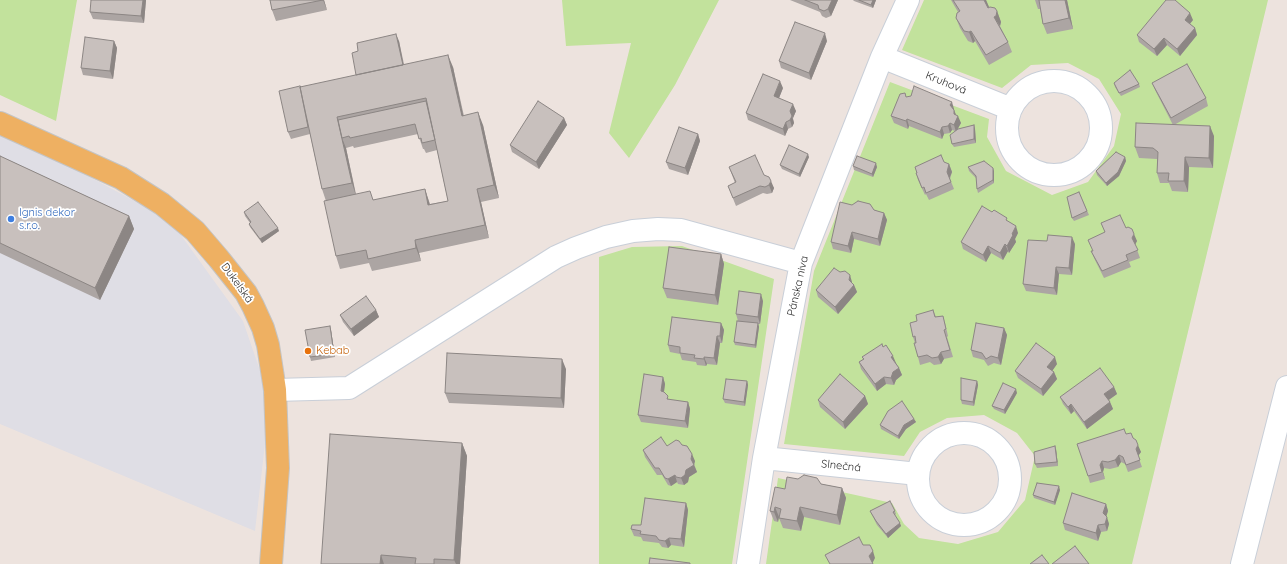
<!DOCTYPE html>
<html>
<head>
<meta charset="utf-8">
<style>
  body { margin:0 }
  canvas { display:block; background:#ede3de }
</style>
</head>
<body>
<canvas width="1287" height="564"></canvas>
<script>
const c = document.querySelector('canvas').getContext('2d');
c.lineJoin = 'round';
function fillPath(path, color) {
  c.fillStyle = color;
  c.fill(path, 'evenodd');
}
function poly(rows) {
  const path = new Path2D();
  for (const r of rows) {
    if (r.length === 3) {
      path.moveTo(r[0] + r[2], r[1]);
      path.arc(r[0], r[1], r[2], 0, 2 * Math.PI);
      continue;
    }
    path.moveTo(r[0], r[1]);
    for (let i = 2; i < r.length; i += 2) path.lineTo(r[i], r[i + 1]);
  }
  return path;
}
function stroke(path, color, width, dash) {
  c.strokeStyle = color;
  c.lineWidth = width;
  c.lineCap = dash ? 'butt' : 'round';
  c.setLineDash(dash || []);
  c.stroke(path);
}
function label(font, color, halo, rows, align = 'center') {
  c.font = font + ' Quicksand,sans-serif';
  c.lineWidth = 3.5;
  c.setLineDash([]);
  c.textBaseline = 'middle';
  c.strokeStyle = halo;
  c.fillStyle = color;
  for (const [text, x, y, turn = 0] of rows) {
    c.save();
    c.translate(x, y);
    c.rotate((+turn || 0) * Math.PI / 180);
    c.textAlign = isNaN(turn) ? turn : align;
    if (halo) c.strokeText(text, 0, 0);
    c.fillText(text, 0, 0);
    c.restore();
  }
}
fillPath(poly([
  [0,131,73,168,170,220,243,321,270,400,255,531,0,424]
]), '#dfdee5');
fillPath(poly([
  [0,0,77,0,56,121,0,95],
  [562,0,719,0,675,85,629,158,609,133,631,43,566,46],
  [924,0,1268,0,1132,564,766,564,778,478,892,503,904,524,919,538,958,544,998,532,1025,500,1035,456,1017,433,984,415,947,418,920,432,904,456,784,444,814,271,890,82,989,119,987,137,1006,171,1052,195,1088,182,1114,146,1121,114,1099,79,1068,63,1031,65,1002,88,902,50],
  [682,246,774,279,732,564,599,564,599,257,632,247]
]), '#c2e29c');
const minor = poly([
  [882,57,1011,109],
  [1054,128,47],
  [275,390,349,388,556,257,576,248,606,237,633,231,658,229,681,230,801,263],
  [964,479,46],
  [764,458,918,474],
  [748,564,764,458,801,263,882,57,908,0],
  [1242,564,1287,387]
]);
const major = poly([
  [0,123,121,178,162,204,195,231,219,259,246,293,253,306,263,328,268,345,275,390,278,468,271,564]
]);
stroke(minor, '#c9cfd8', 24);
stroke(major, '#c4c4c4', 24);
stroke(minor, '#fff', 22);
stroke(major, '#eeb062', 22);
fillPath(poly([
  [146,0,144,23,93,19,90,12],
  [270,0,324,0,327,10,276,21,272,10],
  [790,0,838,0,831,16,826,18,822,16,820,12],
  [853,0,876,0,873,8,854,1],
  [951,0,986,0,989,7,997,11,1001,22,1000,26,1008,42,1012,52,989,65,975,41,973,43,968,41,960,28,956,18,958,12],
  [1035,0,1067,0,1073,29,1047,34,1043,24,1040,9,1038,9],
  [1193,20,1190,24,1195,28,1197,35,1180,56,1167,45,1157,56,1139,42,1137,35],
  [114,41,117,48,113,79,83,75,81,68],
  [399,41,404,64,453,67,464,116,483,125,499,198,481,202,489,238,419,253,421,261,372,271,369,263,340,269,336,256,326,201,322,189,310,134,291,139,288,132,356,75],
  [418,134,423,149,424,149,426,153,437,150,448,201,430,204,425,189,374,200,356,194,346,148,353,146,354,148],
  [827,41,811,80,781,68,779,61],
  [1114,83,1139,84,1140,87,1121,96,1115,87],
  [1152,83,1206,98,1208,106,1174,125,1214,136,1213,168,1189,167,1188,192,1172,191,1169,183,1160,183,1157,173,1157,159,1139,158,1135,147,1173,125,1155,90],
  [783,88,779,98,796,111,793,118,794,123,792,127,788,129,785,136,748,120,746,113],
  [905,93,906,97,954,109,954,110,956,115,961,123,957,130,974,125,975,129,976,143,954,147,952,144,955,131,952,130,950,133,944,134,942,139,909,126,908,129,894,123,891,116],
  [564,118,567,125,539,169,512,152,510,145],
  [698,134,700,141,688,175,669,169,666,162],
  [0,156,129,216,134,229,100,300,0,253],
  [809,157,800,177,782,169,780,165],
  [1125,157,1126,161,1119,176,1107,186,1097,175,1096,171],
  [949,164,952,172,950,179,954,189,929,200,926,194,925,195,918,180,916,173,917,173,915,167],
  [853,166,877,167,873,177,854,170],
  [729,167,764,175,774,188,772,193,767,194,763,193,736,206,728,186,735,183],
  [968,167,994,171,994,183,978,193,977,189,976,178,969,171],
  [1079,192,1089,215,1074,221,1072,218],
  [874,210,884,213,887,220,880,246,854,239,851,253,833,249,831,242],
  [244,212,279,231,262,243,250,227,249,224,250,223,245,216],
  [992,212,1008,221,1018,233,1015,239,1016,242,1009,253,1008,251,1003,260,991,253,986,262,963,249,961,242],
  [1101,223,1126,228,1137,241,1135,244,1140,258,1129,262,1131,267,1104,278,1094,258,1091,251,1093,251,1105,232],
  [1075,244,1072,275,1059,274,1057,295,1026,291,1023,284],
  [721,254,724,264,718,305,667,298,663,288],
  [840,272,852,282,852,283,854,285,857,292,838,314,818,297,816,290],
  [763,301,760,324,758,324,759,327,756,348,735,345,734,342,738,321,736,314],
  [376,310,379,317,354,336,343,322,340,315],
  [933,310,936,317,943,316,945,323,948,336,947,337,953,357,944,359,941,364,934,365,930,362,920,365,918,357,915,343,913,337,917,321],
  [721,323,724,330,722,343,720,343,717,365,707,364,706,366,697,365,696,362,682,360,680,354,670,352,668,345],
  [330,326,331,330,335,357,311,361,310,357],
  [1004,328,1007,335,1001,365,994,363,988,366,984,360,973,357,971,350],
  [883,347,896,363,899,368,902,375,896,380,894,385,886,384,877,391,861,369,859,362,863,359,862,357],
  [1057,364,1052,371,1054,372,1057,379,1043,396,1018,378,1015,371],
  [566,369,564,408,449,403,445,393],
  [663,377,665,384,664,392,669,400,688,402,690,409,688,428,641,422,638,415],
  [747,381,748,385,745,406,725,403,723,399],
  [977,381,978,385,974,406,962,404,961,400],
  [1114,387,1117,394,1109,400,1110,402,1113,409,1087,429,1074,411,1071,414,1063,404,1060,397],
  [1017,393,1005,414,994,409,992,406],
  [865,396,868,404,845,429,820,407,818,400],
  [914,419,916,422,906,429,899,439,881,429,880,425],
  [1126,434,1133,438,1141,452,1138,456,1142,467,1128,472,1125,464,1121,462,1118,467,1110,469,1104,468,1103,472,1105,479,1090,483,1088,476],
  [462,443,467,456,460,564,321,564],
  [667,446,695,461,694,464,697,472,689,477,688,482,684,485,678,484,677,482,671,486,668,485,662,475,657,475,645,457,643,450],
  [1055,446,1056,449,1058,466,1037,468,1035,464],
  [821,484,842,488,846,498,840,525,804,517,801,531,783,528,779,518,779,517,778,522,774,521,770,511,785,489],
  [1060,490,1055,505,1034,498,1033,495],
  [686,503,688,510,684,547,671,545,668,548,662,547,659,543,643,541,641,537,634,536,631,529,641,525],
  [1106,504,1108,511,1106,517,1109,524,1107,531,1101,532,1098,541,1065,530,1063,523],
  [870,511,895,511,896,514,895,515,901,526,888,538,877,525]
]), '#aca5a3');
fillPath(poly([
  [143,0,146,0,144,23,141,16],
  [323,0,324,0,327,10],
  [832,0,838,0,831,16,828,9],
  [873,0,876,0,873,8,871,5],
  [983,0,986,0,989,7,987,9],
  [1065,0,1067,0,1073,29,1069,18],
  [997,11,1001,22,1000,26,994,17],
  [1190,13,1193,20,1187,27,1185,20],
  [1195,28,1197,35,1180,56,1177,49],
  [971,31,975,41,973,43,969,32],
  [825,33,827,41,811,80,809,73],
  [396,34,399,41,406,78,404,71],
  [1164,38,1167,45,1157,56,1154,49],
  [114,41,117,48,113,79,110,71],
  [448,55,453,67,466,129,462,116],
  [780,81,783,88,777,103,774,96],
  [952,102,954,109,953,112,950,105],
  [793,104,796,111,793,118,790,111],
  [954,110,957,117,958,116,961,123,956,132,954,125],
  [478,112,483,125,499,198,494,185],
  [792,116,794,123,792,127,790,120],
  [337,117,342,130,342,138,346,148,356,196,352,183],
  [564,118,567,125,539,169,536,162],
  [907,119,909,126,908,129,906,121],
  [786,122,788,129,785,136,783,129],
  [950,123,952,130,950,133,948,126],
  [974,125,975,129,976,143,974,139],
  [1210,126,1214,136,1213,168,1209,158],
  [942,127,944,134,942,139,940,132],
  [698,134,700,141,688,175,685,168],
  [808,154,809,157,800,177,799,174],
  [1125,157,1126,161,1119,176,1107,186,1106,183],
  [1185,157,1189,167,1188,192,1184,181],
  [876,163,877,167,873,177,872,174],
  [949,164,952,172,949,179,947,172],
  [993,168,994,171,994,183,993,180],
  [771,181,774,188,772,193,769,185],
  [425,189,429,202,433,218,428,205],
  [477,189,481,202,489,238,485,225],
  [884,213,887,220,880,246,878,239],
  [129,216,134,229,100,300,95,288],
  [1016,226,1018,233,1015,239,1016,242,1009,253,1007,246,1012,234],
  [278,228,279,231,262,243,260,239],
  [852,232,854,239,851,253,848,246],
  [1134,234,1137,241,1135,245,1132,238],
  [1072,237,1075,244,1072,275,1069,268],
  [415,240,419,253,421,261,416,248],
  [1005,244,1008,251,1003,260,1000,253],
  [988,246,991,253,986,262,983,255],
  [721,254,724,264,718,305,715,295],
  [1056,267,1059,274,1057,295,1054,288],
  [850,275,852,282,851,287,849,280],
  [854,285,857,292,838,314,835,307],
  [761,294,763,301,760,324,758,317],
  [376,310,379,317,354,336,351,329],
  [721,323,724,330,722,343,720,336],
  [758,323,759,327,756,348,755,345],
  [330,326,331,330,335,357,334,354],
  [1004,328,1007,335,1001,365,998,358],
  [717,336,720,343,717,365,714,358],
  [941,352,944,359,941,364,938,357],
  [893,356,896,363,894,365,891,357],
  [704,357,707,364,706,366,704,359],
  [1055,357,1057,364,1050,374,1047,367],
  [562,359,566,369,564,408,561,398],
  [899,368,902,375,896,380,894,385,891,378,893,372],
  [1054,372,1057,379,1043,396,1041,389],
  [663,377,665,384,663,398,661,391],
  [884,377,886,384,877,391,875,384],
  [747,381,748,385,745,406,744,402],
  [977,381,978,385,974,406,973,402],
  [1114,387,1117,394,1107,401,1104,394],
  [1016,389,1017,393,1005,414,1004,410],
  [865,396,868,404,845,429,843,422],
  [688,402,690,409,688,428,685,421],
  [1110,402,1113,409,1087,429,1084,422],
  [1071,404,1074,411,1071,414,1068,407],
  [914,419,916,422,906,429,899,439,898,436,904,425],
  [462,443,467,456,460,564,456,564,454,560],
  [1138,445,1141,452,1138,456,1136,449],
  [1055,446,1056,449,1058,466,1057,462],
  [692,454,695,461,694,465,697,472,689,477,688,482,684,485,681,478,686,470,691,459],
  [1119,455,1121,462,1118,467,1115,460],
  [1102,461,1104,468,1103,472,1105,479,1100,465],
  [675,475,677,482,671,486,668,479],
  [1059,486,1060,490,1055,505,1054,502],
  [842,488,846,498,840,525,837,515],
  [686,503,688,510,684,547,681,539],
  [1106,504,1108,511,1105,520,1103,513],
  [775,507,779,517,778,522,774,512],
  [800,507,804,517,801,531,797,521],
  [1107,517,1109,524,1107,531,1105,524],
  [900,523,901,526,888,538,886,534],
  [1098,525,1101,532,1098,541,1096,533],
  [669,538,671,545,668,548,665,541],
  [873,551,875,558,872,564,869,556],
  [381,555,384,564,380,564]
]), '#8c8684');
const building = poly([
  [91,0,143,0,141,16,90,12,91,0],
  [270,0,323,0,272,10,270,0],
  [805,0,832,0,828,9,824,11,819,9,818,5,805,0],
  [859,0,873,0,871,5,859,0],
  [953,0,984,0,988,8,990,7,995,8,997,11,996,16,994,17,1008,42,986,55,971,31,969,32,964,31,956,18,957,13,960,11,953,0],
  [1039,0,1065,0,1069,18,1043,24,1039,0],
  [1166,0,1175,0,1190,13,1185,20,1195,28,1177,49,1164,38,1154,49,1137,35,1166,0],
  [795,22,825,33,809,73,779,61,795,22],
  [396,34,403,65,356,75,352,53,358,51,357,43,396,34],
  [85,37,114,41,110,71,81,68,85,37],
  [448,55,462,116,478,112,494,185,477,189,485,225,415,240,416,248,368,259,366,250,336,256,324,201,370,191,373,200,425,189,428,205,448,201,426,98,337,117,352,183,322,189,300,87,448,55],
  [1187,64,1206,98,1171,118,1152,83,1187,64],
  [1130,70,1139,84,1119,93,1114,83,1130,70],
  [763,74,780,81,774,96,793,104,790,111,792,116,790,120,786,122,783,129,746,113,763,74],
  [300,86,301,87,300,87,308,127,288,132,279,91,300,86],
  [914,86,952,102,950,105,954,110,954,114,958,116,954,125,950,123,948,126,942,127,940,132,907,119,906,121,891,116,900,94,905,93,906,97,911,96,914,86],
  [426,101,435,140,422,143,421,138,419,139,415,124,350,138,349,136,342,138,338,120,426,101],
  [538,101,564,118,536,162,510,145,538,101],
  [1136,123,1210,126,1209,158,1185,157,1184,181,1168,181,1169,173,1157,173,1158,152,1153,148,1135,147,1136,123],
  [974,125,974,139,952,144,950,135,958,129,974,125],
  [679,127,698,134,685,168,666,162,679,127],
  [789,145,808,154,799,174,780,165,789,145],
  [1116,152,1125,157,1118,172,1106,183,1096,171,1116,152],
  [755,155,764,175,769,177,771,181,769,185,765,187,760,186,733,198,728,186,736,182,729,167,755,155],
  [941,155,944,162,949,164,947,172,951,182,926,193,924,187,922,188,916,173,917,173,915,167,941,155],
  [0,156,129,216,95,288,0,243,0,156],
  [857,156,876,163,872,174,853,166,857,156],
  [984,161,993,168,993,180,977,189,976,176,968,167,984,161],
  [1079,192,1087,211,1072,218,1067,197,1079,192],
  [858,201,870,204,874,210,884,213,878,239,852,232,848,246,831,242,840,202,852,205,858,201],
  [258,202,278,228,260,239,249,224,251,222,244,212,258,202],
  [982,206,992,212,994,210,1007,218,1006,220,1016,226,1012,234,1013,235,1007,246,1005,244,1000,253,988,246,983,255,961,242,982,206],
  [1120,215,1126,228,1128,227,1132,229,1134,234,1132,238,1138,250,1126,255,1128,260,1102,271,1091,251,1093,251,1088,240,1105,232,1101,223,1120,215],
  [1048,235,1072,237,1069,268,1056,267,1054,288,1023,284,1028,240,1047,241,1048,235],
  [669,247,721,254,715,295,663,288,669,247],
  [834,268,840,272,845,271,850,275,849,280,854,285,835,307,816,290,834,268],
  [739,291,761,294,758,317,736,314,739,291],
  [366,296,376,310,351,329,340,315,366,296],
  [933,310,935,317,943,316,946,329,944,330,950,350,941,352,938,357,932,358,927,355,918,357,914,343,916,343,915,336,913,337,910,323,917,321,916,315,933,310],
  [672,317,721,323,720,336,717,336,714,358,704,357,704,359,694,358,695,355,680,353,680,347,668,345,672,317],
  [737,321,758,323,755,345,734,342,737,321],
  [976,323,1004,328,998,358,991,356,986,359,982,353,971,350,976,323],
  [330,326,334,354,310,357,305,330,330,326],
  [1036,343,1055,357,1047,367,1054,372,1041,389,1015,371,1036,343],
  [882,344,883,347,886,345,893,356,891,357,899,368,893,372,891,378,884,377,875,384,859,362,864,359,862,357,882,344],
  [447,353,562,359,561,398,445,393,447,353],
  [1100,368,1114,387,1104,394,1110,402,1084,422,1071,404,1068,407,1060,397,1100,368],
  [644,374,663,377,661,391,664,392,668,396,667,399,688,402,685,421,638,415,644,374],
  [840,374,865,396,843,422,818,400,840,374],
  [961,378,977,381,973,402,961,400,961,378],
  [726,379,747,381,744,402,723,399,726,379],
  [1003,383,1016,389,1004,410,992,406,1003,383],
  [902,401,914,419,904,425,898,436,880,425,888,411,902,401],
  [1124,429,1126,434,1131,433,1133,438,1136,440,1138,445,1136,449,1140,460,1126,465,1123,457,1119,455,1115,460,1108,462,1102,461,1100,465,1102,472,1088,476,1077,444,1124,429],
  [330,434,462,443,454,560,434,559,434,564,415,564,416,558,381,555,380,564,321,564,330,434],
  [661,437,667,446,676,440,679,441,682,445,687,446,692,454,691,459,694,465,686,470,685,475,681,478,676,477,675,475,668,479,665,478,659,468,655,468,643,450,661,437],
  [1055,446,1057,462,1035,464,1034,452,1055,446],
  [804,475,817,478,821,484,842,488,837,515,800,507,797,521,779,518,781,509,775,507,774,512,770,511,775,487,785,489,787,477,798,479,804,475],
  [1037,483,1059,486,1054,502,1033,495,1037,483],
  [1072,493,1106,504,1103,513,1107,517,1105,524,1098,525,1096,533,1063,523,1072,493],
  [645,498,686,503,681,539,669,538,665,541,659,540,656,536,640,534,641,531,631,529,632,525,641,525,645,498],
  [890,501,895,511,893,512,900,523,886,534,876,521,870,511,890,501],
  [859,537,863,545,870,545,873,551,869,556,873,564,830,564,825,555,859,537],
  [1075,546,1089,564,1052,564,1075,546],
  [1042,555,1049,564,1030,564,1042,555],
  [650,558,690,563,690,564,649,564,650,558]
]);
fillPath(building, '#c8c0bd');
stroke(building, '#8c8684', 1);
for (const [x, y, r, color] of [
  [11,219,4,"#3f7fe0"],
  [308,351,4,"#e8710a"]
]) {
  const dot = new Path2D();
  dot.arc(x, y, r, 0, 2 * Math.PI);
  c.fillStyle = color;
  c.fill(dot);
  stroke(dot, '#fff', 1.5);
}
label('11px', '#2b2b2b', '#fff', [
  ["Kruhová",946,83,22],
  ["Dukelská",237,283,54],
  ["Pánska niva",798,286,-77],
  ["Slnečná",841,466,6]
]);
label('11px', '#366cbe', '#fff', [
  ["Ignis dekor",19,213],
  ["s.r.o.",19,226]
], 'left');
label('11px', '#c56008', '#fff', [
  ["Kebab",316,351]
], 'left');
</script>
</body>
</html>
